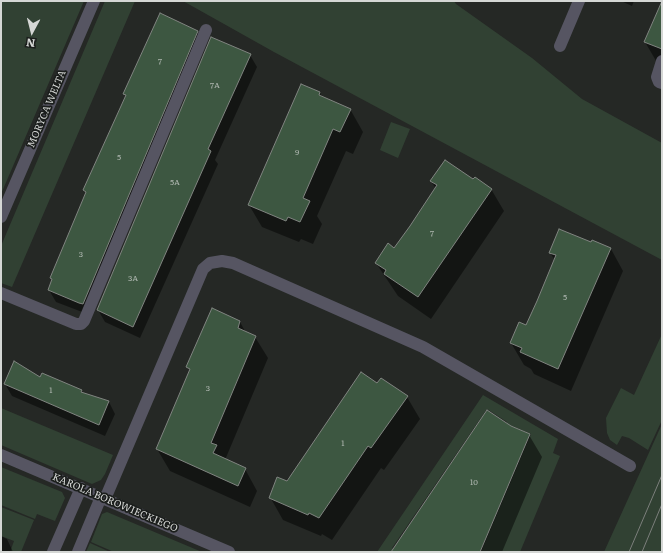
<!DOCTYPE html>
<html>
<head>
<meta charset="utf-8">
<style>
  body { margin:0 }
  #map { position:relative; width:663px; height:553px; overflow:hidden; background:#252825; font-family:Literata,serif }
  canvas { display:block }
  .frame { position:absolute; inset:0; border:2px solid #d5d7d5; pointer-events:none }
  .north { position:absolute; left:12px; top:12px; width:40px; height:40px; -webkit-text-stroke:3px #1b1e1c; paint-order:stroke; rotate:187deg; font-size:11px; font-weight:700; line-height:16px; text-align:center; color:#d5d7d5 }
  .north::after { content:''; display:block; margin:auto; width:14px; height:18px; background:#d5d7d5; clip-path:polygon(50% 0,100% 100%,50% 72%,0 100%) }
</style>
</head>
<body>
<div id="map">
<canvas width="663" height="553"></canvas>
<div class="frame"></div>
<div class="north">N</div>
</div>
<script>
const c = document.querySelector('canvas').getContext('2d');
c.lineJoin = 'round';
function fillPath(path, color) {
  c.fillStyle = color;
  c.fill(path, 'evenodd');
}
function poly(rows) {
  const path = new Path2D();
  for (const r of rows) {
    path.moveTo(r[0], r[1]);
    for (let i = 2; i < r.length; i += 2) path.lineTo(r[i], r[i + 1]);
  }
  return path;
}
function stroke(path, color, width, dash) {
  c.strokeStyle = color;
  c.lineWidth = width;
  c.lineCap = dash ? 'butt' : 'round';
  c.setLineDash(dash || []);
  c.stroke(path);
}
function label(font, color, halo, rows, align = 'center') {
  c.font = font + ' Literata,serif';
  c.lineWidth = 3.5;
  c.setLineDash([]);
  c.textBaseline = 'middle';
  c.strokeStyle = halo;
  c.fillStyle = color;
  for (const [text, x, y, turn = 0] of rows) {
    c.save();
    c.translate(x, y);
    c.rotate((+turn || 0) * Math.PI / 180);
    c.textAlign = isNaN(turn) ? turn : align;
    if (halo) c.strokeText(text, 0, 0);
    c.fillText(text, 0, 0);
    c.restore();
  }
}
fillPath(poly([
  [1,1,84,1,1,194],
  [105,1,135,1,12,287,1,283,1,246],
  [183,1,454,1,456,4,532,58,582,99,662,143,662,260,274,52],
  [391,122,410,129,398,158,380,150],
  [662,334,662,420,648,450,629,438,622,436,617,445,610,440,607,433,606,418,621,388,634,395],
  [483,395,558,439,553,453,560,456,520,552,481,552,531,434,512,426,510,428,506,425,507,422,487,409,392,548,401,552,377,552],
  [1,408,113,455,105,474,101,480,92,484,1,445],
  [662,424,662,552,604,552],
  [1,467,62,492,65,498,55,521,37,514,35,519,1,505],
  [1,507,34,520,21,552,10,552,14,541,1,536],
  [107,512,202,552,114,552,91,542,102,514],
  [90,543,110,552,86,552]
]), '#314133');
fillPath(poly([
  [621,1,634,1,632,6],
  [662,3,662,71,645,42],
  [197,31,204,43,90,315,56,302,49,290,52,281,51,278,86,194,84,190,126,96,125,94],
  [250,55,257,67,215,160,218,164,140,338,105,322,98,310],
  [320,93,322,97,350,109,363,132,353,154,346,151,317,216,322,224,313,244,301,239,299,242,262,227,249,205],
  [474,180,491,189,504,211,431,319,398,296,376,263,395,249,436,189,431,181],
  [592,244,611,249,623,271,571,391,534,374,531,369,524,365,511,343,527,326,555,260,550,253],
  [212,310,240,322,246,333,255,337,268,358,225,460,245,469,257,491,250,507,170,471,157,449,190,372,188,367],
  [41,378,82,391,83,394,109,402,115,414,105,436,12,396,5,384],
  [378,384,407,397,420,419,384,470,381,468,332,540,322,534,321,536,283,520,270,497],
  [511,427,529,435,542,457,502,552,397,552],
  [1,536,7,539,13,552,1,552]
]), '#0007');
const building = poly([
  [662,1,662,49,644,42,662,1],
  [160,13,198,31,83,304,79,303,48,290,52,279,50,278,86,192,83,190,126,95,123,94,160,13],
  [211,37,251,54,208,149,211,151,133,327,97,310,211,37],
  [301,84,320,92,319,95,351,109,340,132,333,129,303,198,310,201,300,222,288,217,286,221,248,205,301,84],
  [445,160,473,179,475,177,492,189,418,297,384,274,386,270,375,263,388,243,394,248,410,226,437,185,430,181,445,160],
  [559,229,591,242,592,240,611,248,558,369,520,352,522,348,510,343,519,322,526,325,537,301,556,255,549,253,559,229],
  [212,308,240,321,238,328,256,336,211,443,217,445,213,453,246,468,238,486,156,449,190,369,186,367,212,308],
  [14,361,40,377,42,373,82,390,81,392,109,401,99,425,4,384,14,361],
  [361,372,377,383,381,378,408,396,371,448,368,446,319,518,309,513,308,515,269,498,277,477,287,481,361,372],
  [487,410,511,426,530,434,480,552,391,552,487,410]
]);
fillPath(building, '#3d5741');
stroke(building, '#808480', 1);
stroke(poly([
  [560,46,579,1],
  [662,61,657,77,659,82,662,83],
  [1,217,94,1],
  [1,293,76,324,81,324,84,321,206,30],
  [1,455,229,552],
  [105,499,203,269,210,263,222,261,233,263,423,347,630,466],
  [53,552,81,488],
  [78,552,101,497]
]), '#565562', 12);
stroke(poly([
  [629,552,662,475],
  [642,552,662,504]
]), '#7c7f7c', 1);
label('8px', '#afb7b0', null, [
  ["7",160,62],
  ["7A",215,86],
  ["9",297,153],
  ["5",119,158],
  ["5A",175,183],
  ["7",432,234],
  ["3",81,255],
  ["3A",133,279],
  ["5",565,298],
  ["3",208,389],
  ["1",51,391],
  ["1",343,444],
  ["10",474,483]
]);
label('10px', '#d5d7d5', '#1b1e1c', [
  ["MORYCA WELTA",47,109,-67],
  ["KAROLA BOROWIECKIEGO",115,503,23]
]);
</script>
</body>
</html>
